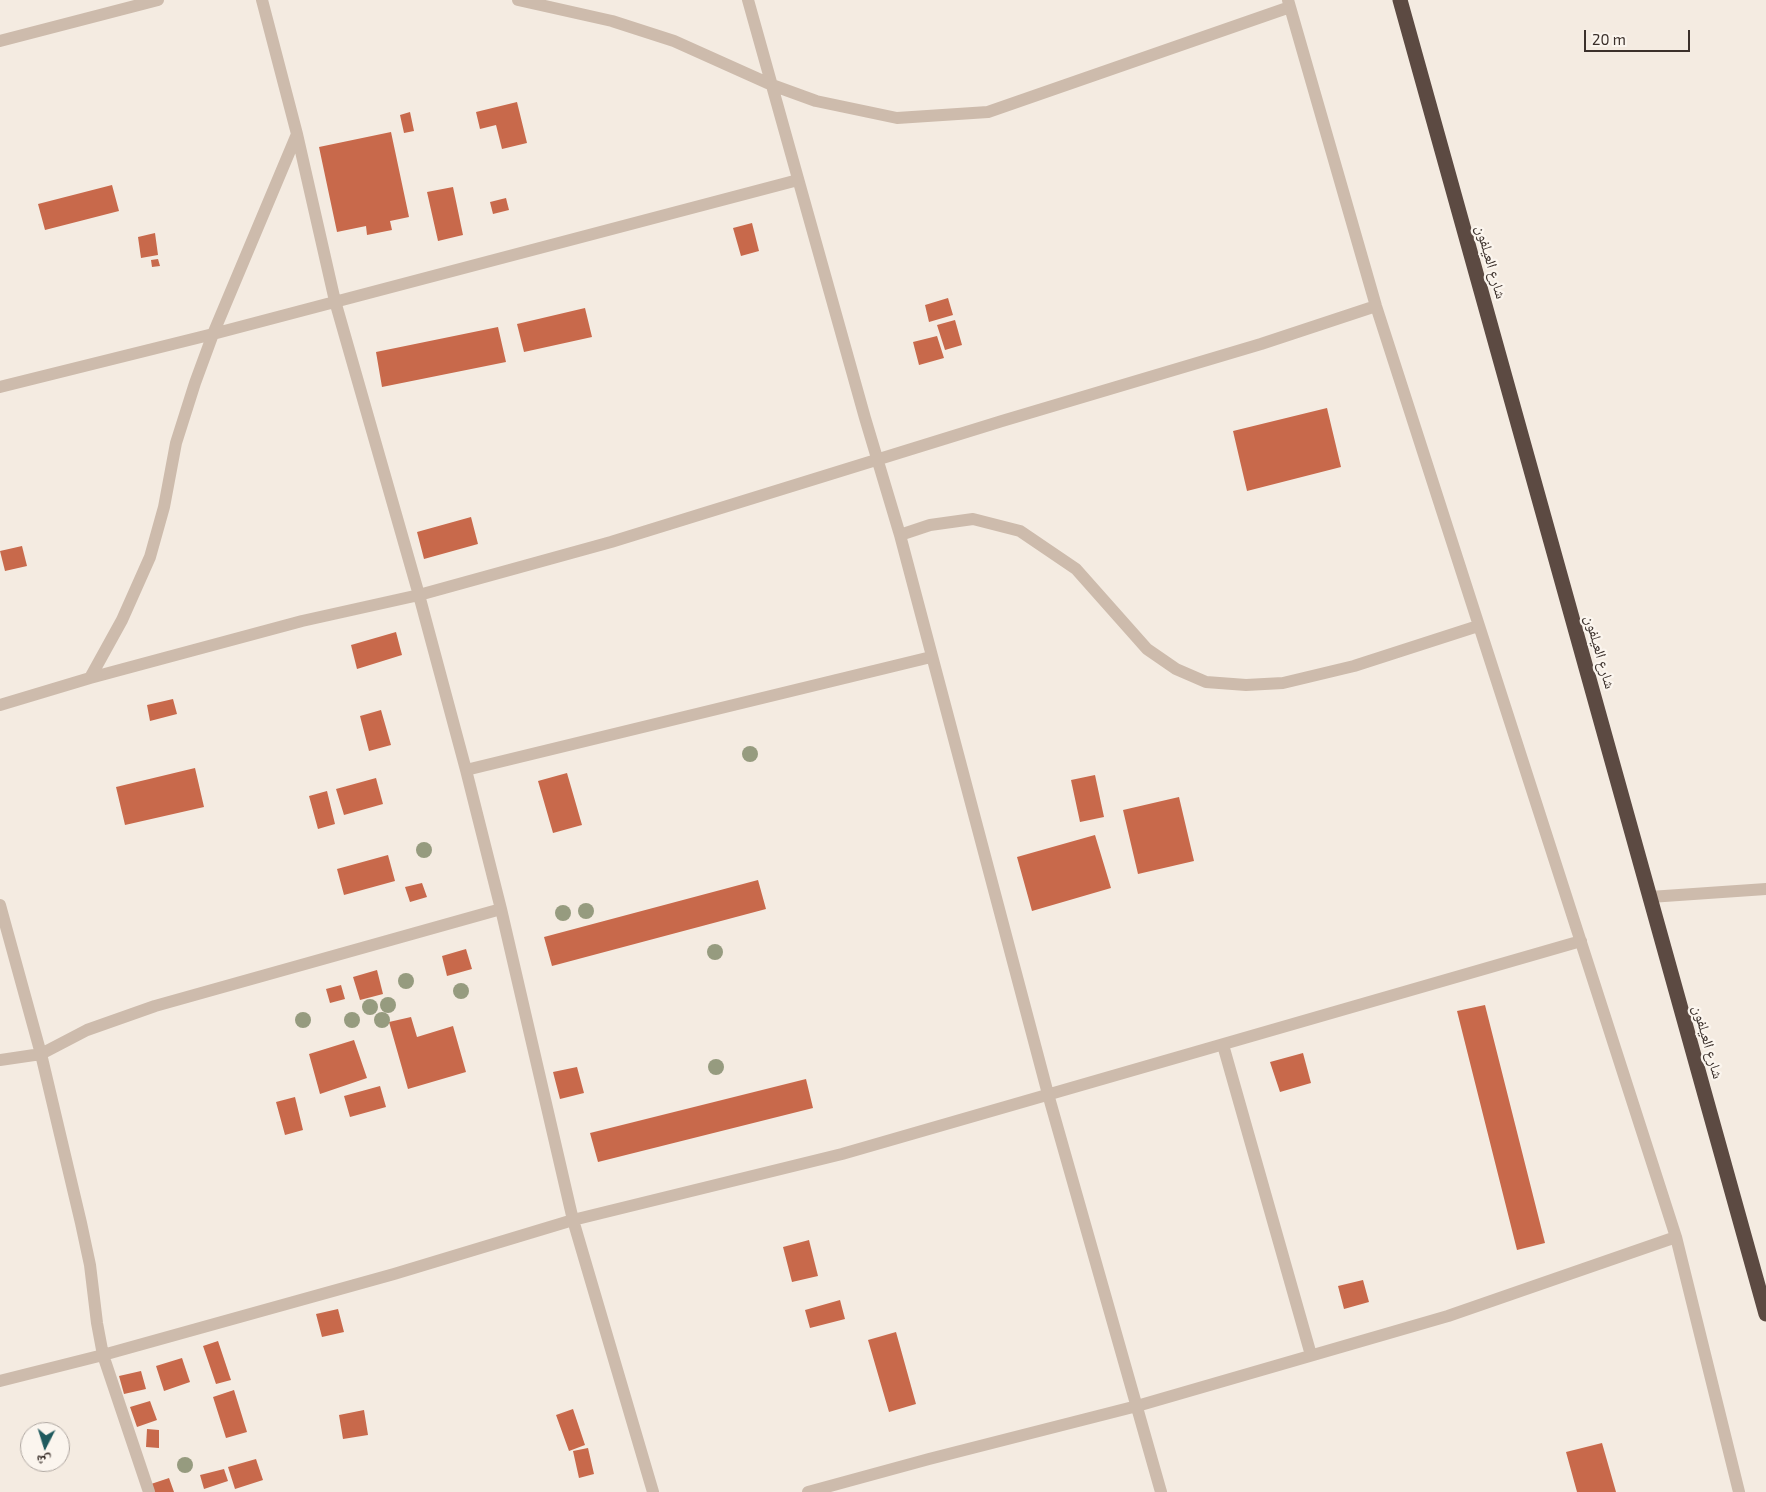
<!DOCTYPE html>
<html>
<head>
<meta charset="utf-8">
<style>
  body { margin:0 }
  #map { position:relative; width:1766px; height:1492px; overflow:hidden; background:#f4ebe1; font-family:"Exo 2","Noto Naskh Arabic",sans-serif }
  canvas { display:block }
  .north { position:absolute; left:20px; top:1422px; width:50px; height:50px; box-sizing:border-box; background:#fbf5ee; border:1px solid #aea6a0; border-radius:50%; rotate:185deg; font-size:14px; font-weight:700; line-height:20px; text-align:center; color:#3b302b }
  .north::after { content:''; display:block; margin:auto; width:18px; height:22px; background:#1f5a5e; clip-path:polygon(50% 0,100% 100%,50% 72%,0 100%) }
  .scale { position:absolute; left:1584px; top:30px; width:106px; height:22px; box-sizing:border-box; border:2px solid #3b302b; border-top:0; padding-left:6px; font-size:15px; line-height:18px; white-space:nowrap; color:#3b302b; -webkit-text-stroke:4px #fbf5ee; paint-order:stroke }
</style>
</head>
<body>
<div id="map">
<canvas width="1766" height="1492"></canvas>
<div class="north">ش</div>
<div class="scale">20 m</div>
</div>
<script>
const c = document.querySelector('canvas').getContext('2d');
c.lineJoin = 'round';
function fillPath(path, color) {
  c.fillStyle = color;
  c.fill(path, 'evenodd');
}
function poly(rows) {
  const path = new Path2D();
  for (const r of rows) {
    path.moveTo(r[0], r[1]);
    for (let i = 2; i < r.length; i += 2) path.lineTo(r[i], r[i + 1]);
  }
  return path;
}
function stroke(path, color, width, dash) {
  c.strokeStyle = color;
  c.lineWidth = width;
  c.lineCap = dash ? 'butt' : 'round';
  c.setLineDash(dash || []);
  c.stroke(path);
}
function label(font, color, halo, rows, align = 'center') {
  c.font = font + ' "Exo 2","Noto Naskh Arabic",sans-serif';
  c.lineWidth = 4.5;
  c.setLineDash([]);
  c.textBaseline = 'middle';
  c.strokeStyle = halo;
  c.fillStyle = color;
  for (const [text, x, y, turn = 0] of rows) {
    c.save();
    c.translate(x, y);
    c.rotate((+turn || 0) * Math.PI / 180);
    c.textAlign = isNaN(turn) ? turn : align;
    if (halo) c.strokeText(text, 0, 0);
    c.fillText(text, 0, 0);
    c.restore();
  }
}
fillPath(poly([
  [517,102,527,143,502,149,496,125,480,129,476,112],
  [410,112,414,131,404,133,400,115],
  [391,132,409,217,390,221,392,230,367,235,366,226,337,232,319,147],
  [112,185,119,211,45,230,38,204],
  [453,187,463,235,438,241,427,192],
  [506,198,509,210,493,214,490,202],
  [752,223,759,251,741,256,733,228],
  [155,233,158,255,141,258,138,237],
  [158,259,160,266,152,267,151,260],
  [948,298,953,315,929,322,925,305],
  [585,308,592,337,524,352,517,324],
  [955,320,962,345,945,350,937,325],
  [498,327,506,362,382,387,376,352],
  [937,336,944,358,919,365,913,342],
  [1327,408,1341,467,1247,491,1233,431],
  [471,517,478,544,424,559,417,532],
  [22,546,27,566,5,571,0,551],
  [396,632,402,655,357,669,351,645],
  [173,699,177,714,150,721,147,705],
  [381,710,391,745,369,751,360,716],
  [195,768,204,807,125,825,116,787],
  [567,773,582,825,553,833,538,781],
  [1095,775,1104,817,1080,822,1071,780],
  [376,778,383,804,344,815,336,789],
  [327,791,335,824,318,829,309,796],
  [1179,797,1194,861,1138,874,1123,810],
  [1095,835,1111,888,1032,911,1017,857],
  [388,855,395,881,344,895,337,869],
  [758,880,766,909,552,966,544,937],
  [422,883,427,897,410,902,405,887],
  [466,949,472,969,447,976,442,956],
  [377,970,383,994,360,1000,353,977],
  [341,985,345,999,330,1003,326,989],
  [1485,1005,1545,1243,1517,1250,1457,1011],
  [411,1017,417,1037,453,1026,466,1072,408,1089,389,1022],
  [354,1040,367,1078,320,1094,309,1054],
  [1303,1053,1311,1083,1280,1092,1270,1062],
  [577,1067,584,1093,560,1099,553,1072],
  [806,1079,813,1108,598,1162,590,1133],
  [380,1086,386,1107,350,1117,344,1096],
  [295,1097,303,1130,285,1135,276,1102],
  [809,1240,818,1276,792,1282,783,1247],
  [1363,1280,1369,1302,1344,1309,1338,1286],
  [840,1300,845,1319,810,1328,805,1310],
  [338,1309,344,1332,322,1337,316,1314],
  [896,1332,916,1404,889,1412,868,1340],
  [218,1341,231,1380,216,1384,203,1346],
  [182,1358,190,1382,164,1391,156,1366],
  [141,1371,146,1389,124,1394,119,1376],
  [234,1390,247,1432,226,1438,213,1397],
  [150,1401,157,1420,137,1427,130,1407],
  [573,1409,585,1445,569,1451,556,1415],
  [364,1410,368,1435,343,1439,339,1415],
  [147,1429,159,1430,159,1448,146,1447],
  [1602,1443,1616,1492,1577,1492,1566,1452],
  [588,1448,594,1474,579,1478,573,1451],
  [256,1459,263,1480,235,1489,228,1467],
  [224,1469,228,1481,204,1489,200,1475],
  [169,1478,174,1492,151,1492,148,1485]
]), '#c8694b');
stroke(poly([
  [262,0,297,134,335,301,419,595,466,770,501,909,573,1220,653,1492],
  [518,0,612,21,674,41,772,85,816,101,897,118,988,112,1290,7],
  [748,0,865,418,900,535,1048,1094,1161,1492],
  [1288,0,1376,306,1676,1237,1739,1492],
  [0,41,158,0],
  [0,387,213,334,798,180],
  [900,535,930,525,973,519,1020,531,1076,569,1147,649,1176,669,1206,682,1246,685,1283,683,1354,666,1478,626],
  [90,678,122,620,150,557,164,507,176,443,195,383,213,334,297,134],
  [0,705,90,678,302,621,419,595,611,542,1002,421,1261,344,1376,306],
  [466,770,931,657],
  [1650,897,1766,889],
  [0,905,41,1054,81,1223,90,1265,97,1323,103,1355,149,1492],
  [1223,1045,1311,1355],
  [0,1060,41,1054,87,1030,155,1006,501,909],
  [0,1381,103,1355,394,1274,573,1220,842,1154,1581,941],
  [808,1492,929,1459,1137,1406,1448,1316,1676,1237]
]), '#cdbbac', 12);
stroke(poly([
  [1400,0,1766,1314]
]), '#5c4a42', 15);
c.fillStyle = '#969b7f';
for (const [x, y] of [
  [750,754],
  [424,850],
  [586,911],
  [563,913],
  [715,952],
  [406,981],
  [461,991],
  [388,1005],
  [370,1007],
  [303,1020],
  [352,1020],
  [382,1020],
  [716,1067],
  [185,1465]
]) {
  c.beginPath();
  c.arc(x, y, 8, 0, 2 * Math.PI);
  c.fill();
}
label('15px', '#3b302b', '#fbf5ee', [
  ["شارع العيلفون",1491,262,74],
  ["شارع العيلفون",1600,652,74],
  ["شارع العيلفون",1708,1042,74]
]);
</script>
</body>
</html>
